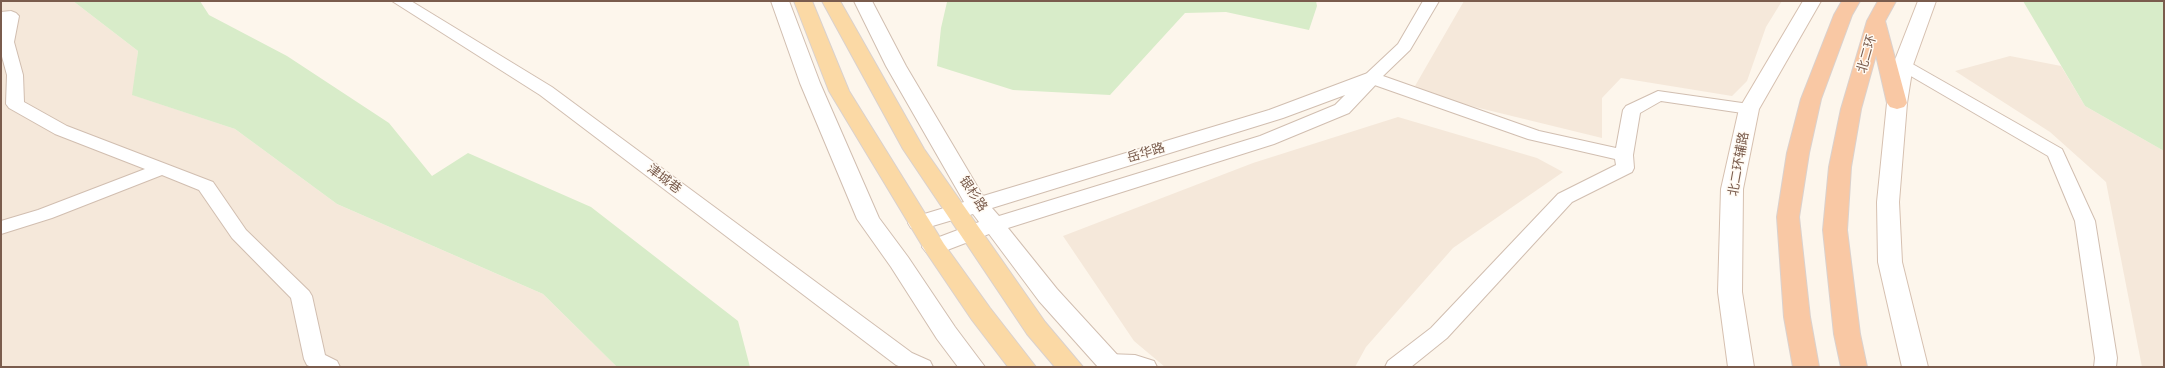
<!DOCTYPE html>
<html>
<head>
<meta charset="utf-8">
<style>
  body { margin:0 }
  #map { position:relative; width:2165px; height:368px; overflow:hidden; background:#fdf6ec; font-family:"IBM Plex Sans",sans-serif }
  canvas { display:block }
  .frame { position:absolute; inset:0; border:2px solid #7a5c4d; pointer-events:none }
</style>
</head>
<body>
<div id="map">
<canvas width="2165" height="368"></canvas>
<div class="frame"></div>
</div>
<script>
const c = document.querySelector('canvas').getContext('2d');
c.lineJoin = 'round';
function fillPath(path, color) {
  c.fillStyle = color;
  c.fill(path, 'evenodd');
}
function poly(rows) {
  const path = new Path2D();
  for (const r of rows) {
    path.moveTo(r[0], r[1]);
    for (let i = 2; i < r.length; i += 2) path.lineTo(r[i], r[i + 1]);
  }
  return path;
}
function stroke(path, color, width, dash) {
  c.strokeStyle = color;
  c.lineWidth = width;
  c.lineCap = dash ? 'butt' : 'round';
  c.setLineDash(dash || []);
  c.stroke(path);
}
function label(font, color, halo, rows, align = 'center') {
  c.font = font + ' "IBM Plex Sans","Noto Sans SC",sans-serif';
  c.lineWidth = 3;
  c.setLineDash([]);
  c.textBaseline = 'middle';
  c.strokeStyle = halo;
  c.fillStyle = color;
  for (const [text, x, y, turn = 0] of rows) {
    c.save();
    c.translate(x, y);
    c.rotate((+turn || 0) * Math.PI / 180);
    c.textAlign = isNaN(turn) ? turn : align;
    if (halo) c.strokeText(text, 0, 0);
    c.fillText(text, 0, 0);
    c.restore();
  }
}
fillPath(poly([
  [1,1,73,1,138,51,133,95,235,129,337,204,543,294,617,367,1,367],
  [1464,1,1782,1,1766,27,1747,81,1732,96,1621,78,1602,98,1602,138,1430,96,1415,86],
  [2010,56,2061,66,2085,106,2164,151,2164,367,2142,367,2106,182,2050,132,1955,71],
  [1398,117,1537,158,1563,172,1453,248,1366,347,1355,367,1165,367,1134,341,1063,236,1253,163]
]), '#f5e8da');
fillPath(poly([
  [73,1,200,1,209,15,287,56,389,123,432,176,468,153,591,207,738,321,750,367,617,367,543,294,337,204,235,129,132,95,138,51],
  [944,1,1316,1,1317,6,1309,30,1226,12,1185,13,1110,95,1013,90,937,66,941,28,947,2],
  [2023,1,2164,1,2164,151,2085,106]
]), '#d8ecc9');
const minor = poly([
  [392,1,411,1,552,87,912,353,930,361,933,367,901,367,896,365,540,95,392,1],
  [1423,1,1439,1,1410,50,1383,76,1539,131,1616,148,1623,110,1626,106,1658,91,1749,104,1755,105,1758,109,1755,113,1749,114,1661,101,1640,113,1633,155,1634,168,1632,172,1572,202,1447,338,1411,367,1385,367,1388,361,1431,328,1558,194,1616,165,1615,159,1528,139,1366,82,1364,78,1366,74,1398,44,1423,1],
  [11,11,16,13,19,16,14,42,23,75,24,102,67,126,213,182,246,230,309,291,312,296,325,355,337,361,340,367,311,367,307,365,304,359,291,298,232,238,199,190,162,175,52,218,1,234,1,221,38,210,145,169,55,134,9,108,6,104,7,75,1,53,1,12,11,11],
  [1903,60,1909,62,2062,149,2095,221,2117,358,2116,367,2094,367,2095,358,2075,221,2048,156,1897,68,1895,65,1897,62,1903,60],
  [1108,354,1135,355,1154,361,1157,367,1099,367,1097,362,1100,356,1108,354]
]);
const tertiary = poly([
  [771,1,789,1,820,83,879,218,908,257,955,327,985,367,958,367,937,339,891,267,857,219,800,83,771,1],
  [854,1,872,1,906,66,983,196,1269,110,1365,74,1372,72,1379,74,1382,78,1349,113,1274,144,1008,228,1057,289,1122,360,1126,367,1098,367,1039,301,989,234,942,252,934,254,926,252,922,247,926,242,979,222,973,214,919,230,911,228,908,223,911,218,964,202,886,66,854,1],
  [1345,95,1335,105,1260,136,999,216,992,208,1283,118,1345,95]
]);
const secondary = poly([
  [1803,1,1821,1,1759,109,1743,189,1742,292,1754,367,1728,367,1718,292,1721,189,1739,109,1803,1],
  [1918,1,1936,1,1913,65,1907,103,1899,202,1902,262,1928,367,1902,367,1878,262,1877,202,1887,103,1893,65,1918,1]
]);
const primary = poly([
  [794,1,812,1,849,91,944,244,990,308,1036,367,1008,367,972,320,926,252,829,91,794,1],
  [822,1,840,1,924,149,1045,322,1083,367,1055,367,1027,334,903,149,822,1]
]);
const trunk = poly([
  [1842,1,1860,1,1852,15,1821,99,1809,153,1799,217,1810,317,1819,367,1793,367,1784,317,1777,217,1787,153,1801,99,1834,15,1842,1],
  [1878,1,1896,1,1885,21,1907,103,1904,107,1897,109,1890,107,1887,103,1876,55,1861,109,1851,167,1847,230,1860,334,1867,367,1841,367,1834,334,1823,230,1829,167,1841,109,1867,21,1878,1]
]);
stroke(minor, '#d1beb0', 2);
stroke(tertiary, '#d1beb0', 2);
stroke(secondary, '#d6c0b0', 2);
stroke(primary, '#dad1cd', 2);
stroke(trunk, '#dad1cd', 2);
fillPath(minor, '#fff');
fillPath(tertiary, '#fff');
fillPath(secondary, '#fff');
fillPath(primary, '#fbd9a5');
fillPath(trunk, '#f9c8a4');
label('13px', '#7a5c4d', '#fffaf3', [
  ["北二环",1867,54,-74],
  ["岳华路",1146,153,-17],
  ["北二环辅路",1739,164,-80],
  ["津城巷",664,179,37],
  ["银杉路",973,194,57]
]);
</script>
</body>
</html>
